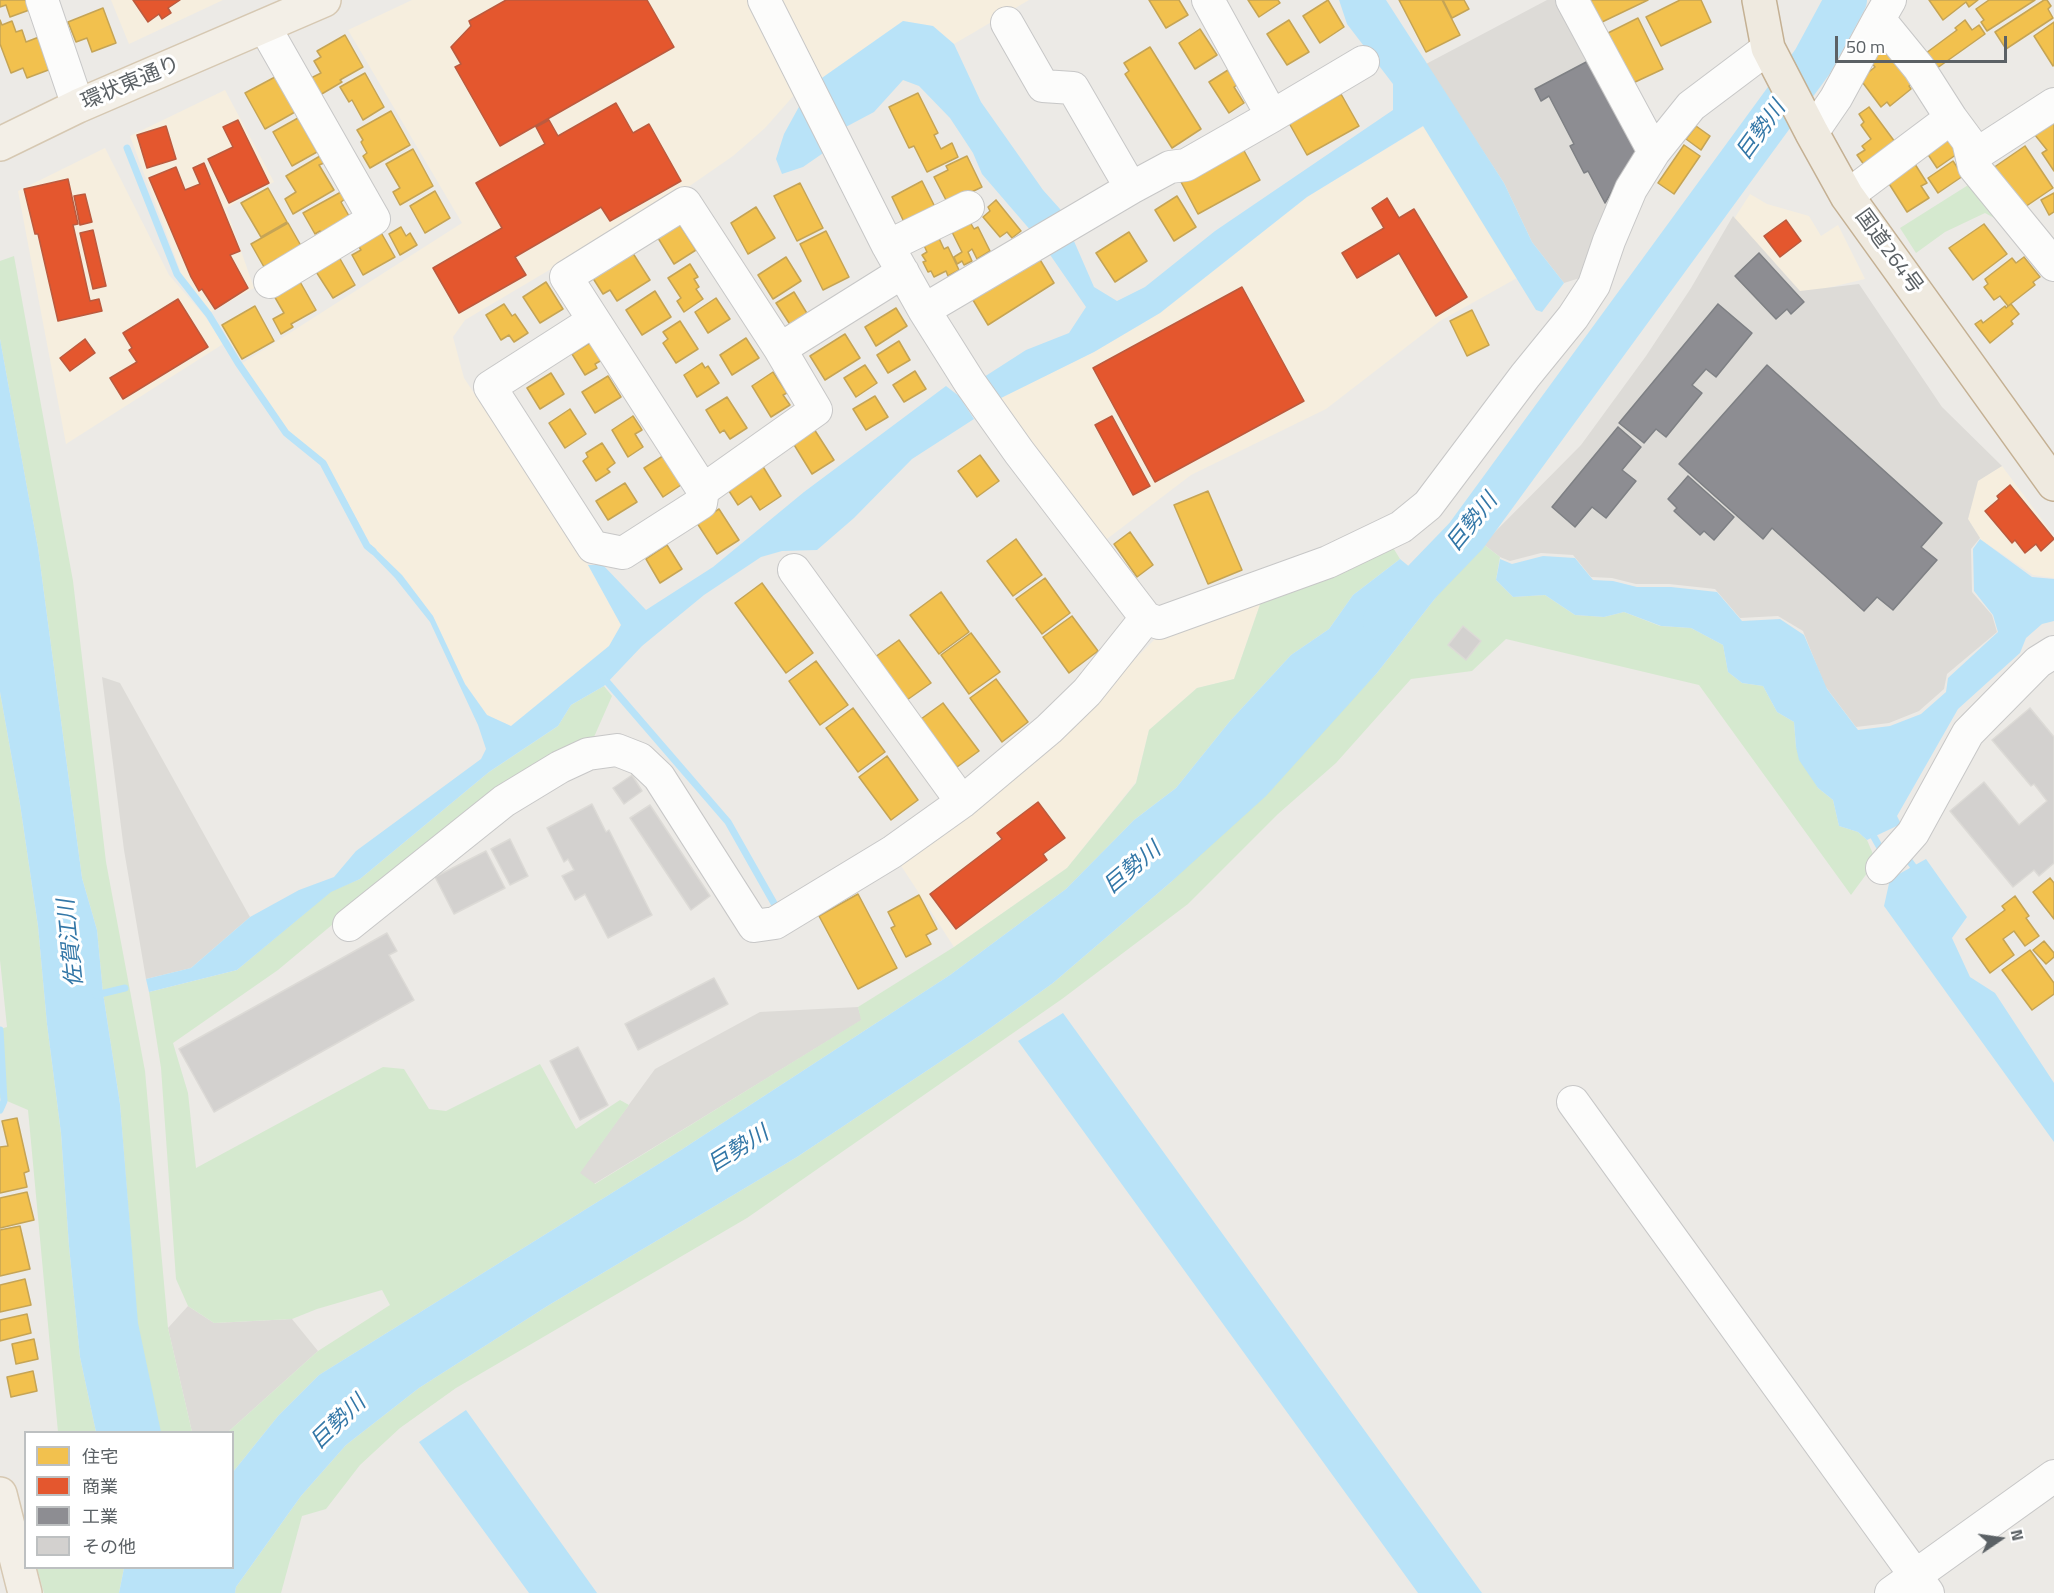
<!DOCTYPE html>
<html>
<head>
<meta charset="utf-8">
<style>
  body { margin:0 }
  #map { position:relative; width:2054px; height:1593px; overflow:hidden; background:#eceae6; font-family:"Titillium Web","Noto Sans JP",sans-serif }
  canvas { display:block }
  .legend { position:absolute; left:24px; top:1431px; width:210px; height:138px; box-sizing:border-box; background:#fff; border:2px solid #bdc0c1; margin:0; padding:8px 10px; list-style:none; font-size:18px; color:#5b6165 }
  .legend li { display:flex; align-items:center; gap:12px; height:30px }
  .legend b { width:30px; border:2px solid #bdc0c1 }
  .north { position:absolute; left:1970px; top:1509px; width:60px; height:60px; -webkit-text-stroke:4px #fff; paint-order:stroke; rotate:77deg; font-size:16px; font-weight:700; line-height:24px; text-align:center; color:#5b6165 }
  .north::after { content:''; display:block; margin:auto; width:21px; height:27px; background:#5b6165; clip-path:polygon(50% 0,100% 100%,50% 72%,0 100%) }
  .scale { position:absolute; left:1835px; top:36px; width:172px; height:27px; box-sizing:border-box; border:3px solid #5b6165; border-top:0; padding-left:8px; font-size:18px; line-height:21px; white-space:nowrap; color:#5b6165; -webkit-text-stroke:4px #fff; paint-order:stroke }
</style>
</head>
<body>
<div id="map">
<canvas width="2054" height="1593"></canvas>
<ul class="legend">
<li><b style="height:16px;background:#f2c14e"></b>住宅</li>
<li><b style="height:16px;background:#e4572e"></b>商業</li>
<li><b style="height:16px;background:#8d8d92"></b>工業</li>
<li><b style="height:16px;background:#d3d1cf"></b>その他</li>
</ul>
<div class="north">N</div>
<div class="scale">50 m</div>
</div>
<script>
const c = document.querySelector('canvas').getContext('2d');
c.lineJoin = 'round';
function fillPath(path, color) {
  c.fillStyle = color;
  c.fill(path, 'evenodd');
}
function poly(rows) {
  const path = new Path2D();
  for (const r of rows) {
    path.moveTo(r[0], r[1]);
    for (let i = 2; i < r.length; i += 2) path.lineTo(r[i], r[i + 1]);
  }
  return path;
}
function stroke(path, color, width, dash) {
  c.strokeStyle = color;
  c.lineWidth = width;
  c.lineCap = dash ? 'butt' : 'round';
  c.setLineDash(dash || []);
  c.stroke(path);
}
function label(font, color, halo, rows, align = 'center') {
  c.font = font + ' "Titillium Web","Noto Sans JP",sans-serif';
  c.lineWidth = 6;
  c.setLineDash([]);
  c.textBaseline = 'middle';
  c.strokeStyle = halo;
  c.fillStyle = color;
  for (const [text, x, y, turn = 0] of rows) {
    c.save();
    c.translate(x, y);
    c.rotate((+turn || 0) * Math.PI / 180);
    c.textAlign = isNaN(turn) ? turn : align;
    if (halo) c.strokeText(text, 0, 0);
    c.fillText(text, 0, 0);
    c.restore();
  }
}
fillPath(poly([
  [111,0,223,0,129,44],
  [412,0,749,0,796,93,765,128,733,156,681,192,465,320,453,337,464,378,588,565,621,625,609,646,511,726,487,715,465,684,433,616,402,576,371,545,325,461,287,430,241,364,462,223,348,30],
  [779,0,1029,0,954,44,933,26,903,21,819,80],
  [225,90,274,182,226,208,254,288,209,313,183,278,130,136],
  [1424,126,1517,278,1440,321,1326,409,1191,475,1103,542,1010,419,1001,398,1094,352,1160,313,1307,197],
  [105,148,169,275,204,315,223,344,66,444,18,191],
  [1750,194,1767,204,1809,216,1821,236,1838,225,1865,279,1802,294,1734,219],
  [2002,466,2054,536,2054,578,2033,575,1980,539,1968,519,1977,481],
  [1264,593,1234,679,1197,688,1149,730,1136,782,1067,868,954,947,898,861,1095,699,1156,638]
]), '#f6eede');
fillPath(poly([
  [1547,0,1558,0,1639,149,1583,277,1564,283,1532,242,1504,183,1426,64],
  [1733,216,1800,291,1859,284,1942,407,2002,466,1978,481,1968,519,1980,538,1971,549,1972,592,1992,615,1997,632,1947,674,1944,689,1919,711,1889,723,1856,727,1825,686,1803,631,1778,616,1740,618,1715,589,1669,584,1636,584,1612,578,1591,577,1573,555,1541,553,1510,561,1500,557,1483,544,1581,445,1646,356,1691,288],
  [102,677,120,683,250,917,191,968,146,979,124,850],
  [858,1007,862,1020,594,1184,579,1173,655,1069,760,1012],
  [188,1306,214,1323,292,1319,318,1351,228,1432,192,1432,168,1328]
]), '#dddbd7');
fillPath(poly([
  [1973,182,2011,227,1985,213,1945,232,1916,253,1900,228],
  [14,256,73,581,106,862,145,1071,168,1328,192,1432,146,1432,120,1104,103,993,97,930,82,878,38,548,0,339,0,261],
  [1389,541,1400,559,1353,595,1329,629,1291,655,1230,721,1176,788,1134,820,1066,889,950,975,681,1150,319,1375,278,1416,233,1472,232,1432,228,1432,318,1351,390,1305,382,1290,317,1309,292,1319,214,1323,188,1306,176,1279,161,1068,149,992,237,970,331,891,360,879,489,772,558,726,571,705,604,686,612,696,594,737,490,793,278,970,173,1043,188,1093,196,1168,383,1067,404,1069,429,1109,446,1111,540,1064,576,1129,620,1100,629,1105,580,1173,595,1184,861,1020,858,1007,954,947,1067,868,1136,783,1149,730,1197,688,1234,679,1264,593],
  [1483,544,1500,557,1496,580,1513,597,1545,595,1575,615,1604,617,1624,612,1660,626,1691,628,1723,645,1728,672,1742,683,1763,686,1777,712,1794,722,1796,747,1818,788,1833,800,1839,826,1858,832,1867,840,1876,861,1851,895,1699,685,1506,639,1472,671,1411,679,1336,763,1278,814,1188,904,1062,999,747,1218,456,1388,400,1428,360,1465,326,1509,302,1516,281,1593,235,1593,236,1587,301,1496,346,1445,419,1388,549,1305,797,1157,982,1034,1053,983,1171,882,1377,673,1440,592],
  [0,692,20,804,38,926,47,1024,61,1133,69,1246,80,1357,96,1432,58,1432,28,1110,0,1098,0,1029,7,1027,0,960],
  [37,1568,124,1568,119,1593,44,1593]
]), '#d5e9cf');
fillPath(poly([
  [1339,0,1386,0,1504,183,1532,242,1564,283,1542,312,1536,310,1423,126,1307,197,1160,313,1094,352,1001,398,984,377,1026,350,1069,333,1086,307,1044,246,982,174,973,153,950,118,919,86,903,80,874,112,842,129,829,149,803,167,782,174,776,159,784,134,801,103,819,80,903,21,933,26,954,44,981,102,1043,190,1060,209,1094,287,1117,301,1145,287,1215,231,1393,110,1393,84,1347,24],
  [0,339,38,548,82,878,97,930,103,993,120,1104,138,1323,161,1432,96,1432,80,1357,69,1246,61,1133,47,1024,38,926,20,804,0,692],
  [946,386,959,396,974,419,912,459,854,518,817,550,782,551,761,557,704,595,642,646,604,686,571,705,558,726,489,772,360,879,331,892,237,970,149,992,146,979,191,968,250,917,299,890,334,877,356,851,481,759,486,749,478,725,430,622,395,578,365,547,371,545,402,575,433,616,465,684,487,715,511,726,609,646,621,625,588,565,603,565,646,610,713,567,804,492],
  [1980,539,2032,577,2054,579,2054,621,2042,624,2026,638,2020,653,1958,709,1897,816,1901,824,1867,840,1858,832,1839,826,1833,800,1818,788,1799,760,1796,747,1794,722,1777,712,1763,686,1742,683,1728,672,1723,645,1691,628,1661,626,1624,612,1604,617,1575,615,1545,595,1513,597,1496,580,1500,559,1512,564,1543,556,1575,558,1593,580,1613,581,1637,587,1671,587,1717,592,1742,621,1780,619,1804,635,1827,689,1858,730,1890,726,1921,714,1946,692,1948,678,1998,632,1993,615,1974,591,1973,549],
  [1400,559,1440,592,1377,673,1266,796,1171,882,1053,983,982,1034,797,1157,549,1305,419,1388,346,1445,301,1496,236,1587,235,1593,119,1593,124,1568,232,1568,233,1472,278,1416,319,1375,681,1150,950,975,1066,889,1134,820,1176,788,1230,721,1291,655,1329,629,1353,595],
  [1926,859,1967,917,1952,938,1970,977,1995,993,2054,1083,2054,1142,1884,906,1890,879],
  [1063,1013,1482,1593,1418,1593,1018,1041],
  [466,1410,597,1593,529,1593,419,1442]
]), '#b9e3f8');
const homes = poly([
  [0,0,28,0,32,9,10,17,6,5,0,7,0,0],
  [1149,0,1179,0,1188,15,1166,28,1149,0],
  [1248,0,1278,0,1280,3,1259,17,1248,0],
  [1328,0,1344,27,1320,43,1303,16,1328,0],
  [1399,0,1442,0,1460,35,1426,52,1399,0],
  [1443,0,1464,0,1469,9,1452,18,1443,0],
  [1589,0,1648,0,1600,23,1589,0],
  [1680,0,1701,0,1711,22,1661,46,1646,17,1680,0],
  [1929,0,1978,0,1969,7,1966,2,1943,20,1929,0],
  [1989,0,2035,0,1987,31,1981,22,1984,20,1976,9,1989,0],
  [2044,0,2047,0,2051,6,2048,9,2053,18,2006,49,1995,32,2044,0],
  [103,8,116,43,92,52,87,38,76,42,68,22,103,8],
  [1638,18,1663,69,1633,83,1608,33,1638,18],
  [0,20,2,25,12,21,16,32,22,30,26,42,39,37,51,69,27,78,23,68,11,73,0,44,0,20],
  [1289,20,1309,52,1287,65,1267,34,1289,20],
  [1965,20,1972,30,1979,25,1985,34,1933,71,1922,56,1957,30,1955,28,1965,20],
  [2054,22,2054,65,2053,66,2034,36,2054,22],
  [1200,29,1217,55,1195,69,1179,43,1200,29],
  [345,35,363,67,340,80,342,82,320,95,311,78,321,73,314,61,321,57,317,51,345,35],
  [1884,39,1916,80,1909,86,1911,89,1890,106,1887,102,1881,107,1860,79,1875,67,1870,61,1884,39],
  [1150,47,1201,129,1172,148,1125,74,1129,71,1124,63,1150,47],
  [1228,70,1237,85,1234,87,1244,103,1229,113,1209,82,1228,70],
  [365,73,384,107,363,120,352,100,349,102,340,87,365,73],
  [275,77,295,112,265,129,245,93,275,77],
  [918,93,938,133,934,135,941,149,952,143,958,157,927,172,914,146,909,148,889,107,918,93],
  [1341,94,1359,126,1307,155,1289,123,1341,94],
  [1869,107,1898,146,1867,169,1857,155,1865,150,1862,146,1871,139,1861,125,1864,122,1859,114,1869,107],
  [391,111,410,145,370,168,363,156,367,153,361,142,363,140,357,130,391,111],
  [298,118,317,152,292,166,273,132,298,118],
  [2054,123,2054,171,2042,153,2047,150,2035,135,2054,123],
  [1696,126,1710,136,1701,150,1686,139,1696,126],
  [1948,134,1960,152,1937,168,1925,150,1948,134],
  [1684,145,1700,156,1674,194,1658,183,1684,145],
  [2025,146,2053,188,2025,207,1993,168,2025,146],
  [1242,147,1260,180,1198,214,1181,182,1242,147],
  [413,149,433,186,400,205,393,192,400,188,386,164,413,149],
  [320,156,324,163,319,165,334,190,293,214,285,199,296,192,286,176,320,156],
  [967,156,982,187,959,198,946,200,934,177,948,170,946,166,967,156],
  [1913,161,1927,183,1921,186,1929,198,1907,212,1886,179,1913,161],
  [1953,161,1963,176,1938,193,1928,178,1953,161],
  [922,181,935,207,904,222,892,197,922,181],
  [800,183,823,228,797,241,774,196,800,183],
  [268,188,287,222,261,237,241,203,268,188],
  [435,191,450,218,425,233,410,206,435,191],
  [341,192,345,199,341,202,353,223,323,235,320,231,315,234,303,213,341,192],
  [2054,193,2054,212,2049,215,2041,200,2054,193],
  [1177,196,1196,227,1174,241,1155,210,1177,196],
  [996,200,1021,231,1012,238,1007,232,1000,237,983,217,990,211,988,207,996,200],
  [756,207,775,238,748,254,731,223,756,207],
  [970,222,974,229,978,227,990,251,977,259,972,249,968,252,972,261,964,265,962,261,957,264,954,257,962,252,952,232,970,222],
  [288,223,304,251,277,259,264,267,251,244,288,223],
  [1984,224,2007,254,1973,280,1949,248,1984,224],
  [680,225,696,250,674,264,658,238,680,225],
  [401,227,406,236,410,233,417,245,400,255,389,234,401,227],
  [379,229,395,257,363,275,352,255,361,250,356,242,379,229],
  [826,231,849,277,823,290,800,244,826,231],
  [1129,232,1147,261,1115,282,1096,253,1129,232],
  [937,234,944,249,948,247,959,270,948,276,946,271,934,277,931,271,928,272,923,262,926,261,922,255,927,252,922,241,937,234],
  [629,247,650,280,617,301,610,290,603,294,589,272,629,247],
  [339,257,355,285,333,298,315,270,339,257],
  [786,257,801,281,773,299,758,275,786,257],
  [2024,257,2040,277,2033,282,2035,285,2008,306,2000,296,1994,300,1984,287,1988,284,1985,279,2012,258,2016,263,2024,257],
  [1039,258,1054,283,988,325,973,300,1039,258],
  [690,264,698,277,694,279,699,287,696,289,703,299,684,312,677,301,681,298,668,278,690,264],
  [299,280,316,310,291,324,293,327,281,334,273,319,284,313,273,294,299,280],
  [546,282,563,309,540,323,523,297,546,282],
  [655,291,671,317,642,335,626,310,655,291],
  [794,292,808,315,791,326,776,303,794,292],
  [716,298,730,319,708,333,695,312,716,298],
  [504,304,512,316,515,314,528,333,514,342,509,335,501,340,486,315,504,304],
  [2011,304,2019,314,2011,321,2013,324,1990,343,1975,324,1981,320,1983,323,2005,306,2006,308,2011,304],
  [255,306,274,341,242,359,222,325,255,306],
  [896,308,907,326,876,346,865,327,896,308],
  [1472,310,1489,345,1467,356,1450,321,1472,310],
  [680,321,698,349,676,363,663,343,668,339,663,332,680,321],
  [845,334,860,358,825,380,810,356,845,334],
  [746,338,759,358,732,375,720,355,746,338],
  [899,341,910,360,888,373,877,355,899,341],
  [591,342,602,360,595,364,597,368,585,375,572,354,591,342],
  [702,363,705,368,708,366,719,383,697,397,684,375,702,363],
  [865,365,877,383,856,397,844,378,865,365],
  [915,371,926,389,904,402,893,385,915,371],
  [773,372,787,393,783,395,790,405,771,417,752,386,773,372],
  [551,373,564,394,540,409,527,388,551,373],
  [608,376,621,397,595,413,582,392,608,376],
  [875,396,888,417,866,430,853,409,875,396],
  [727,397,747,428,730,439,724,430,720,433,706,410,727,397],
  [570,409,586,434,565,448,549,423,570,409],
  [633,416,642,430,635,434,643,447,628,457,612,430,633,416],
  [814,429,834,460,812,474,793,443,814,429],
  [602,443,615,463,607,469,610,472,596,481,583,461,588,457,586,453,602,443],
  [666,454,684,483,663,497,644,468,666,454],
  [980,455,999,481,977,497,958,471,980,455],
  [762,465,781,496,760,510,751,496,738,505,727,488,762,465],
  [625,483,637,502,608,520,596,501,625,483],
  [1208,491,1242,570,1208,584,1174,505,1208,491],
  [719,509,739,540,717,554,697,523,719,509],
  [1130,532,1153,565,1137,577,1114,544,1130,532],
  [1016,539,1042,575,1013,596,987,561,1016,539],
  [667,545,682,569,660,583,646,559,667,545],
  [1045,578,1070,613,1042,634,1016,599,1045,578],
  [762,583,813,653,786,673,735,603,762,583],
  [941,592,969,632,939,654,910,615,941,592],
  [1072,616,1098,651,1069,673,1043,637,1072,616],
  [971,633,1000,672,969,694,941,655,971,633],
  [899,640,931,683,907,700,875,657,899,640],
  [816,661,848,705,820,725,789,681,816,661],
  [996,679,1028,722,1002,742,970,698,996,679],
  [943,703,979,751,957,767,921,719,943,703],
  [853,708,885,752,858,772,826,728,853,708],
  [887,756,918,800,891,820,859,777,887,756],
  [2050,878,2054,883,2054,919,2033,892,2050,878],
  [858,894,897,968,858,989,819,916,858,894],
  [919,895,937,929,926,935,931,944,906,957,891,928,895,926,888,912,919,895],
  [2015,896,2029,916,2026,918,2039,936,2025,946,2014,931,2003,939,2014,955,1990,973,1966,939,2005,910,2002,906,2015,896],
  [2044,941,2054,953,2054,957,2046,964,2033,950,2044,941],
  [2030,950,2054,983,2054,994,2032,1010,2002,970,2030,950],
  [17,1118,29,1171,24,1173,27,1187,0,1193,0,1147,8,1146,2,1121,17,1118],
  [27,1192,34,1220,0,1228,0,1198,27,1192],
  [20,1226,30,1269,0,1276,0,1230,20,1226],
  [25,1279,31,1305,0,1312,0,1285,25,1279],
  [27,1314,31,1333,0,1341,0,1320,27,1314],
  [34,1339,38,1359,16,1364,12,1344,34,1339],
  [33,1371,37,1391,11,1397,7,1377,33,1371]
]);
fillPath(homes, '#f2c14e');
stroke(homes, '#c5a455', 1.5);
const shops = poly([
  [133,0,180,0,168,8,171,13,162,19,159,14,148,22,133,0],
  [506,0,647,0,674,47,500,146,455,67,461,64,451,47,471,26,469,21,506,0],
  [616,103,633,133,649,124,681,181,610,221,601,207,515,257,526,275,459,313,433,268,502,228,476,183,545,144,536,127,549,120,558,136,616,103],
  [238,120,269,183,229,203,208,159,233,147,223,127,238,120],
  [166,126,176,159,147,168,137,135,166,126],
  [204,163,240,251,230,255,248,288,215,309,202,289,199,291,191,277,149,178,176,167,185,190,200,184,193,168,204,163],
  [68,179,78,224,73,225,90,301,99,299,102,311,58,321,38,234,35,234,24,189,68,179],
  [85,194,92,222,80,225,74,196,85,194],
  [1387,198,1399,218,1414,209,1467,297,1436,316,1399,253,1357,278,1342,253,1384,228,1372,208,1387,198],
  [1786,220,1801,241,1780,257,1764,236,1786,220],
  [93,230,106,286,93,289,80,233,93,230],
  [1242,287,1304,401,1155,482,1093,368,1242,287],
  [178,299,208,347,123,399,110,378,137,362,129,350,132,348,123,333,178,299],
  [85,339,95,353,70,371,60,358,85,339],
  [1112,416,1150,486,1133,495,1095,425,1112,416],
  [2010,485,2054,539,2041,551,2036,544,2025,553,2015,540,2012,543,1985,511,1999,499,1997,496,2010,485],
  [1038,802,1065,838,1043,854,1047,860,956,929,930,894,1002,839,997,833,1038,802]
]);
fillPath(shops, '#e4572e');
stroke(shops, '#bb5a3e', 1.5);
const industry = poly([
  [1590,60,1637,149,1605,203,1588,171,1584,173,1570,146,1574,144,1549,96,1541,101,1535,89,1590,60],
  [1759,253,1804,302,1791,314,1787,309,1776,319,1735,276,1759,253],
  [1718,304,1752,333,1716,377,1706,369,1692,385,1702,393,1666,437,1656,429,1644,443,1619,423,1718,304],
  [1767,365,1942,523,1921,547,1937,560,1893,610,1877,597,1864,611,1772,528,1763,539,1679,464,1767,365],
  [1618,427,1641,447,1622,470,1636,481,1606,518,1592,507,1575,527,1552,507,1618,427],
  [1688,476,1734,517,1714,540,1704,531,1700,535,1674,511,1677,508,1668,499,1688,476]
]);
fillPath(industry, '#8d8d92');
stroke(industry, '#7e8084', 1.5);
stroke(poly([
  [127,148,177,274,209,315,238,363,286,433,323,463,367,546,373,551],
  [602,676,728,822,775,905],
  [1874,837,1883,853],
  [1905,855,1913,866],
  [96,995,125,988],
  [0,1030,4,1101,0,1110]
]), '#b9e3f8', 7);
stroke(poly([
  [1384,621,1466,536,1813,61,1846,0]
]), '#b9e3f8', 42);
const building = poly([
  [1463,626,1481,641,1466,660,1448,645,1463,626],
  [2030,708,2054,737,2054,863,2039,876,2034,870,2013,887,1950,811,1984,782,2019,825,2047,801,2034,784,2031,786,1992,740,2030,708],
  [632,775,642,791,624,804,613,788,632,775],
  [592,804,606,832,609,830,652,915,608,938,585,894,575,900,562,876,574,870,568,859,564,862,547,828,592,804],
  [650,805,710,896,691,910,630,818,650,805],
  [510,839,528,876,510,885,491,849,510,839],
  [486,851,505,888,454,914,435,877,486,851],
  [387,933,397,951,389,955,414,1000,214,1112,179,1049,387,933],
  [714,978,728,1004,638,1050,625,1024,714,978],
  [578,1047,608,1105,580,1120,550,1061,578,1047]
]);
fillPath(building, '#d3d1cf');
stroke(building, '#dcdad6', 1.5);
const minor = poly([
  [42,0,78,106],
  [764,0,888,246,924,310,970,383,1019,452,1146,618,1159,623,1328,562,1401,527,1428,505,1525,376,1573,317,1594,285,1609,241,1631,189,1654,152,1691,106,1768,48],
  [1572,0,1654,152],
  [1007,23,1043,86,1073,88,1131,188],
  [264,26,374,219,270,282],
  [1272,116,1363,62],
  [1951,118,1968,141,1974,167,2054,265],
  [1812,133,1836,98,1879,19],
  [1972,157,2054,104],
  [1847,196,1951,118,1919,68,1879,19,1890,0],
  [888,246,968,207],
  [924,310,1131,188,1170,167,1186,165,1272,116,1208,0],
  [593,321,490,387,593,547,623,553,701,503,703,490,816,410,780,349,903,272],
  [703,490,566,277,685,203,780,349],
  [794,570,962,802],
  [1882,868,1913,833,1968,733,2038,662,2054,652],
  [349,925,504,801,560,767,588,754,617,750,640,759,659,777,754,926,775,923,892,852,962,802,1049,729,1087,692,1146,618],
  [1573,1102,1928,1593],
  [1891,1593,2054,1476]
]);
const major = poly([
  [0,144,78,106,324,0],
  [0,1494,25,1593]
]);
const highway = poly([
  [1759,0,1768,48,1812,133,1847,196,2054,484]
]);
stroke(minor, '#c7c7c7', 34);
stroke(major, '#d6c8b2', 36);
stroke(highway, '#c4b093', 36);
stroke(minor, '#fcfcfb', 32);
stroke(major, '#f3efe7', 33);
stroke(highway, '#efeae0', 33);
label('21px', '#5b6165', '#fff', [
  ["環状東通り",131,84,-23],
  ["国道264号",1888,252,54]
]);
label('italic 22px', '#3377a7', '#fff', [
  ["巨勢川",1762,131,-54],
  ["巨勢川",1473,523,-51],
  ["巨勢川",1133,869,-40],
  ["佐賀江川",72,943,-96],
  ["巨勢川",739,1150,-32],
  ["巨勢川",339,1423,-44]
]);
</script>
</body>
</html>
